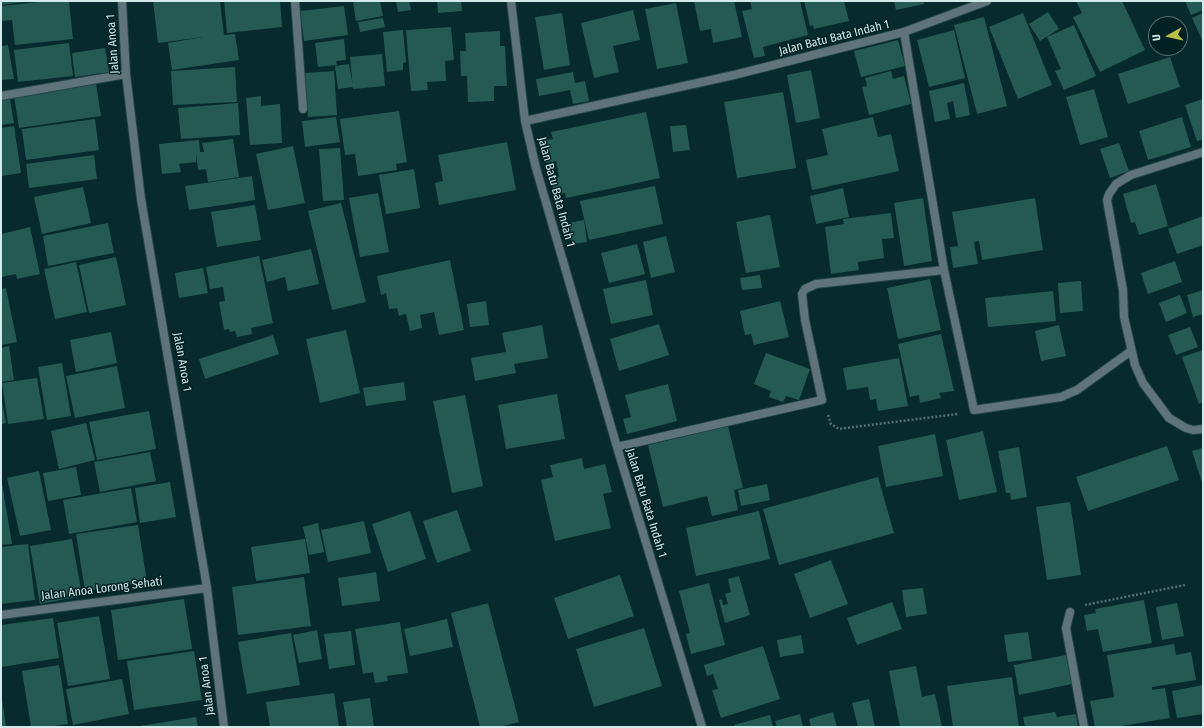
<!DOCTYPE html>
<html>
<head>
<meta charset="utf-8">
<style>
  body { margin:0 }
  #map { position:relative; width:1204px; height:728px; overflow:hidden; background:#062a2d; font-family:"Fira Sans Condensed",sans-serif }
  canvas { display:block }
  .frame { position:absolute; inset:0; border:2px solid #d2eaec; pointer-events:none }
  .north { position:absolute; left:1148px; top:16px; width:40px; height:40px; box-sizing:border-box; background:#002023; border:1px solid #547173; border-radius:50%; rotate:262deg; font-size:11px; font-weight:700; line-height:16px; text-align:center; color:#d2eaec }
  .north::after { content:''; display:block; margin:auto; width:14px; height:18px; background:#bbc044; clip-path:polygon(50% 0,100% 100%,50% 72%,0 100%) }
</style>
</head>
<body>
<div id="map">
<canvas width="1204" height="728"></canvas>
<div class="frame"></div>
<div class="north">U</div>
</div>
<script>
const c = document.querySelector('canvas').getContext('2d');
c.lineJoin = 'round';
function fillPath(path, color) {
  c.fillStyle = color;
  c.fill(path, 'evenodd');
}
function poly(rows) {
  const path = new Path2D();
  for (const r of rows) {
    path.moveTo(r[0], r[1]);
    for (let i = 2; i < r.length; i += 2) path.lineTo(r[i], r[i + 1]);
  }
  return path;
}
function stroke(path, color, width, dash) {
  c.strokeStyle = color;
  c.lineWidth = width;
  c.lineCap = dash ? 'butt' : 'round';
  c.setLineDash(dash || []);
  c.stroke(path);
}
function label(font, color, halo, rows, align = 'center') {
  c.font = font + ' "Fira Sans Condensed",sans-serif';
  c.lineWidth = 3;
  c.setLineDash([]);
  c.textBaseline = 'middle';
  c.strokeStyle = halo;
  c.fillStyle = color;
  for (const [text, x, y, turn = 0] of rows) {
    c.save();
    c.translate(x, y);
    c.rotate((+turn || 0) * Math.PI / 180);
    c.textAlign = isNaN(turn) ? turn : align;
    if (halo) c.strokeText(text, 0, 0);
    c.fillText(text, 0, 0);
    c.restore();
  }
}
fillPath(poly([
  [1,1,24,1,24,2,1,5],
  [48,1,69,1,73,39,15,45,12,20,1,21,1,6],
  [153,1,220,1,224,35,235,34,239,60,172,70,168,43,203,37,158,43],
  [224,1,280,1,282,27,227,33],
  [353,1,380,1,383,16,356,21],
  [396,1,409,1,411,10,398,12],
  [437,1,461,1,462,11,438,13],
  [694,1,734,1,742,37,713,43,711,29,700,31],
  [750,1,800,1,808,35,763,47,765,56,754,58,742,11,752,9],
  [804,1,844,1,849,21,814,29,813,25,810,26],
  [894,1,924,1,924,4,896,10],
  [1076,1,1122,1,1145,50,1100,72,1073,17,1082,13],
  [1185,1,1203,1,1203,10,1191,15],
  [676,3,688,63,657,69,645,9],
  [344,6,348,35,304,41,300,11],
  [633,10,640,40,613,46,619,72,594,78,581,23],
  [1048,12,1059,29,1040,41,1029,24],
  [562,13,570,65,544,70,535,17],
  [1023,13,1052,85,1018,99,989,27],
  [1203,13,1203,42,1192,18],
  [984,17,1007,106,977,114,954,25],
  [383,18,385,27,360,32,358,22],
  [1074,25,1096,76,1064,90,1055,71,1061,69,1047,37],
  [451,27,454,60,445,61,446,81,427,82,428,90,411,91,406,30],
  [403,30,406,62,403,63,403,70,387,72,383,32],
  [954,30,965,78,929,87,917,40],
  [500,31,500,46,505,46,507,86,494,86,494,101,468,102,467,76,461,76,460,51,466,51,465,33],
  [344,39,346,60,336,61,337,65,318,67,315,43],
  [898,40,905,66,861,77,854,51],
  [69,43,73,76,18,82,14,50],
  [8,45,14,79,1,80,1,46],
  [105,48,109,72,75,77,72,53],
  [382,54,385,86,353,89,350,57],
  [1170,57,1180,87,1128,104,1118,74],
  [349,64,353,87,338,89,335,66],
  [235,67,237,102,173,105,171,71],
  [811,70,820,118,796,123,787,75],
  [334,71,337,115,308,117,305,73],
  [891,71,893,79,904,76,911,104,869,115,862,87,867,86,865,78],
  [573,72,575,83,585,81,589,101,573,104,570,90,539,96,536,79],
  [964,83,970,115,956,118,953,101,947,103,950,119,935,122,929,91],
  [96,84,101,116,19,128,14,96],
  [1094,89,1108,137,1080,145,1066,97],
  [783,92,796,168,737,178,724,102],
  [261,96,261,106,280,104,282,143,250,145,246,98],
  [10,99,14,123,1,125,1,100],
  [1203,99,1203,139,1197,141,1185,105],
  [238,103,240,135,181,139,178,108],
  [399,111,407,162,396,164,397,170,358,176,355,154,345,155,340,119],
  [646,112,660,178,566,198,565,193,554,195,551,178,559,177,556,161,546,163,542,141,553,139,551,132],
  [336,117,340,142,305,147,302,121],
  [873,117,878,137,891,134,899,171,812,190,806,160,828,155,822,129],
  [1182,117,1191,147,1148,160,1139,131],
  [95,119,99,150,26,160,22,129],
  [686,125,690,150,673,152,670,126],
  [14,126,21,173,1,176,1,128],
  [233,139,239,177,208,182,206,169,198,170,196,153,196,162,179,164,181,172,162,174,159,144,199,140,200,152,204,152,202,143],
  [507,142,516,190,439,205,435,183,443,181,438,155],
  [1119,143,1129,171,1110,178,1100,149],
  [293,146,305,203,268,210,256,154],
  [340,148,344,200,323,201,319,149],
  [94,155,97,179,29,188,26,164],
  [414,169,420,208,386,214,379,175],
  [252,176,255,200,189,210,185,186],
  [1156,184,1168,226,1139,235,1135,222,1131,223,1123,194],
  [655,186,663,224,589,240,580,201],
  [83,187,91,223,42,234,34,197],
  [843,188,849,217,816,224,810,196],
  [378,193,389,252,360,257,349,198],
  [923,198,932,261,904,266,894,203],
  [1035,198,1043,250,982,260,979,241,974,242,978,264,953,268,950,247,958,246,952,212],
  [341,203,366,302,332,310,308,211],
  [255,205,261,240,217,247,211,212],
  [891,213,894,238,882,239,884,258,858,262,859,270,831,274,825,227,844,224,843,219],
  [770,215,780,267,746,273,736,222],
  [1203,216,1203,245,1177,254,1168,229],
  [584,220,587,242,572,244,568,223],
  [108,223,114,253,48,266,43,236],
  [30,227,40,274,17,279,16,274,1,277,1,234],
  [666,236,675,272,651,278,643,242],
  [637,244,645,274,609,283,601,253],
  [311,249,319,284,288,291,285,277,267,282,262,260],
  [259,256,273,323,251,328,252,334,237,337,235,331,230,332,229,329,224,330,219,302,225,301,223,287,210,289,206,267],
  [116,257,126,305,89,313,79,265],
  [450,260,464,330,439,335,434,312,420,315,422,328,410,331,406,314,399,316,397,308,389,309,386,293,381,295,377,276],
  [1175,261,1182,282,1148,294,1141,273],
  [76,262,87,312,55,319,44,269],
  [203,268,208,293,179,298,175,273],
  [760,275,762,288,742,290,740,278],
  [930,279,941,330,898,339,887,288],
  [646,280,653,315,611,324,603,289],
  [1081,281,1083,311,1060,313,1058,283],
  [6,288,17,342,1,345,1,289],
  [1203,290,1203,314,1193,317,1187,295],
  [1053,291,1056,321,988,327,985,298],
  [1180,295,1187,313,1166,322,1159,303],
  [486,301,489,325,470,327,467,304],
  [780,301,789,337,754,345,751,334,745,335,740,311],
  [659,324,669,355,619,371,610,339],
  [542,325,548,358,514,364,516,373,475,381,471,358,506,352,502,333],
  [1059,325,1066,356,1041,361,1035,331],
  [1190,327,1198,347,1176,355,1168,335],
  [346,330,360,393,320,403,306,339],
  [111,332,117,363,76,372,70,340],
  [941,334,954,391,939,393,941,398,920,403,919,395,910,397,898,344],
  [273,335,279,354,205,379,199,359],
  [9,346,14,380,1,382,1,348],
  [1203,350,1203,402,1199,404,1182,357],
  [766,353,810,369,799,400,786,396,783,402,769,397,771,391,754,384],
  [899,358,908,406,878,411,876,399,870,400,868,387,847,390,843,368],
  [62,363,71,416,47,420,38,367],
  [117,366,125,408,75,418,66,376],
  [37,378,44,419,8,424,2,383],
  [404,382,406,400,366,406,363,388],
  [668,384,677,421,627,434,623,419,631,417,625,395],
  [557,394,565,439,506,449,498,405],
  [465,395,483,486,452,493,433,401],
  [1,396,6,423,1,424],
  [149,411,156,449,97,460,89,422],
  [86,423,95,460,59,469,51,431],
  [728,426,743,488,734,490,738,510,712,516,707,496,663,507,648,445],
  [983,431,997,492,959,500,946,440],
  [935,434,943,476,886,487,878,446],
  [1167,446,1179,480,1088,511,1076,477],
  [1019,447,1027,497,1011,500,1010,493,1006,493,998,451],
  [1203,448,1203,486,1192,451],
  [150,452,156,481,100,492,94,462],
  [582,458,584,469,605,464,612,492,603,494,611,528,555,541,541,480,553,477,550,465],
  [76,467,81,495,48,501,43,473],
  [39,471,51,530,20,536,7,478],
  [878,477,894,533,779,565,763,509],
  [170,482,176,517,140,523,135,488],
  [2,483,12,544,1,545,1,484],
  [767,484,770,500,741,506,738,490],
  [131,488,137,522,69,534,63,500],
  [1070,502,1081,575,1047,580,1036,507],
  [457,510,471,551,437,563,423,521],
  [410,511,426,559,388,572,372,524],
  [759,511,770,559,696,576,686,528],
  [364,521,371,553,328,562,321,530],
  [318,523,324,552,309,555,303,527],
  [138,525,147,582,85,591,76,534],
  [72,539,82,596,40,604,30,546],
  [305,539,310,573,256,581,251,547],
  [28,544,35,600,1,604,1,547],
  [831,560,848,604,810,618,794,574],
  [376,572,380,601,342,606,338,578],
  [620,575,634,616,568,639,554,598],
  [739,576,750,615,725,623,719,600,722,599,723,605,728,604,725,594,731,592,728,579],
  [304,577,311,626,238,635,232,587],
  [709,583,725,645,691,654,686,634,690,633,679,591],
  [923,588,927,614,906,617,902,590],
  [184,599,192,649,118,660,111,610],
  [1144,600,1152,643,1103,652,1098,629,1087,631,1084,615,1096,613,1095,609],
  [892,602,902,629,857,645,847,618],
  [488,603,519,722,499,727,480,727,451,613],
  [1177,603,1184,636,1162,640,1156,607],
  [99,616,110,679,68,686,57,623],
  [53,618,59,658,1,667,1,625],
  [447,619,453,647,410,656,404,629],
  [400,622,408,673,387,676,388,681,375,683,373,672,363,674,355,629],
  [644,628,662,686,594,707,576,649],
  [317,630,322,659,299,663,293,635],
  [351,631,355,665,329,669,324,634],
  [1028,632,1032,659,1008,662,1004,635],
  [291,633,300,685,247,694,238,642],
  [801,635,804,653,780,657,777,640],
  [1174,644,1176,655,1191,652,1196,680,1152,687,1152,690,1165,688,1170,718,1115,727,1095,727,1090,701,1114,697,1107,655],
  [763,646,780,699,721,718,712,690,718,689,713,674,707,676,704,665],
  [194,651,202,700,134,710,127,661],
  [1066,655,1072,684,1019,695,1014,665],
  [59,665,68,724,47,727,31,727,22,671],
  [916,666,922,697,935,694,942,727,900,727,889,671],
  [1012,677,1019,727,953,727,947,686],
  [122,679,129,714,73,725,66,689],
  [1203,685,1203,714,1177,718,1172,691],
  [334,693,339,727,270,727,266,702],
  [370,698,374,727,347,727,343,702],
  [1,699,2,699,6,727,1,727],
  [869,699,875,727,858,727,852,703],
  [833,712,837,727,811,727,809,719],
  [1055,712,1057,717,1076,714,1078,727,1025,727,1023,717],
  [800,714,803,727,777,727,775,721],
  [770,715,773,727,735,727,734,725],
  [196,717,198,727,140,727,140,726]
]), '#245a53');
const minor = poly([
  [122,1,126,74,141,199,207,588,224,727],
  [295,1,303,109],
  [511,1,525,121],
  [904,32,944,270,974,410,1061,397,1077,390,1131,351],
  [1,96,126,74],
  [1203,152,1131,175,1116,184,1109,194,1107,200,1123,290,1124,317,1135,365,1143,383,1169,418,1186,428,1193,430,1203,429],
  [617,447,822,400,805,320,802,294,805,289,816,284,944,270],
  [1070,612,1066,628,1084,727],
  [1,615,207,588],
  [702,727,617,447,536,168,525,121,734,75,904,32,987,1]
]);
stroke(minor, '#234548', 10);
stroke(poly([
  [828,415,831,424,839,429,958,414],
  [1085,605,1185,585]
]), '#506f72', 2.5, [2, 2]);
stroke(minor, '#5f737a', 8);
label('12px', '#d2eaec', '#002023', [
  ["Jalan Batu Bata Indah 1",834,38,-14],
  ["Jalan Anoa 1",113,44,-94],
  ["Jalan Batu Bata Indah 1",556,192,75],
  ["Jalan Anoa 1",182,362,80],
  ["Jalan Batu Bata Indah 1",646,503,73],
  ["Jalan Anoa Lorong Sehati",102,589,-7],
  ["Jalan Anoa 1",207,686,-97]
]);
</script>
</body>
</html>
